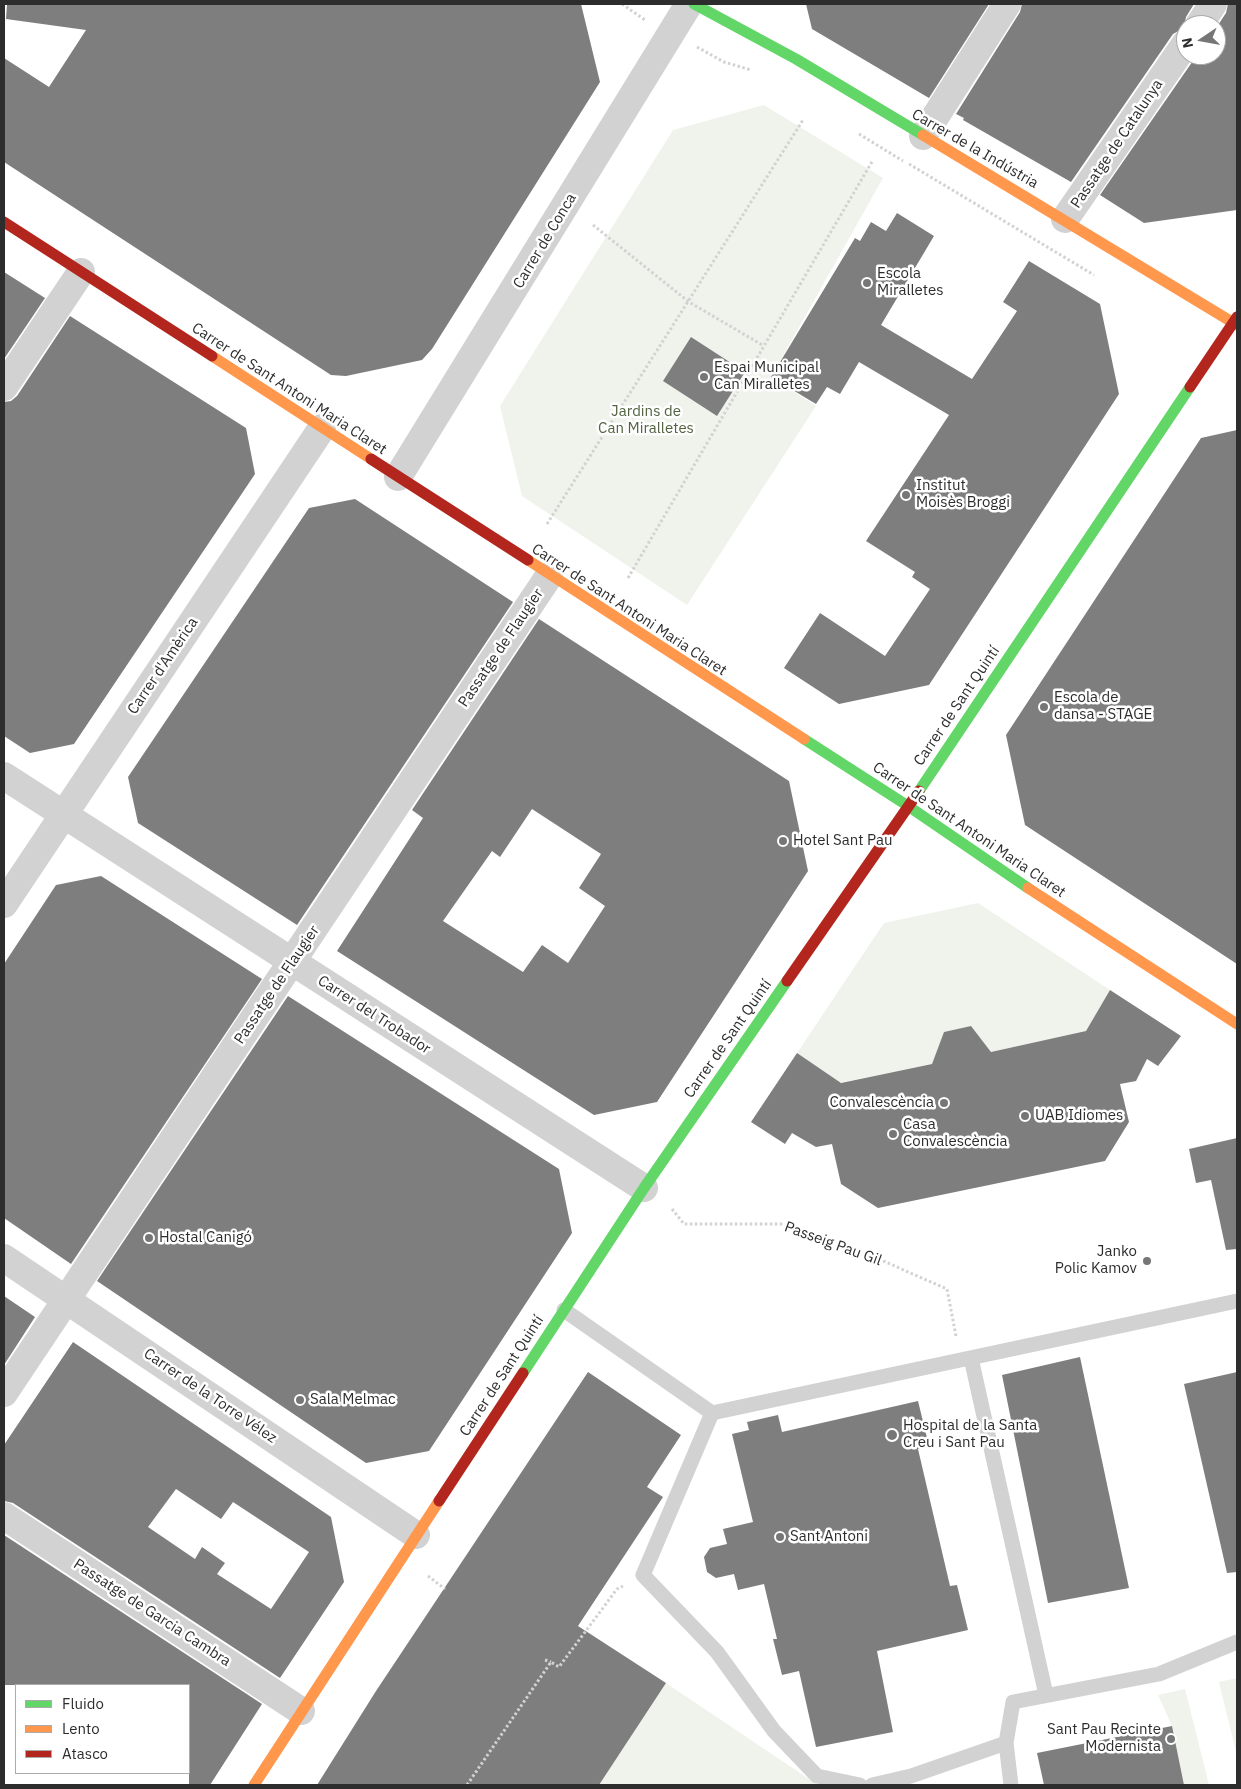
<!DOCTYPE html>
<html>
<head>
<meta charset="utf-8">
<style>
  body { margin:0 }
  #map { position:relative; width:1241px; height:1789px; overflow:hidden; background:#fff; font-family:"IBM Plex Sans",sans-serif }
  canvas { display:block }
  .frame { position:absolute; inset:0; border:5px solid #2d2d2d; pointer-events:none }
  .legend { position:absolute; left:15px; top:1684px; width:175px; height:90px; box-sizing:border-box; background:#fff; border:1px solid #ababab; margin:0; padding:6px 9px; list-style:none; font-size:15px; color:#2d2d2d }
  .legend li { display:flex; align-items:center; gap:10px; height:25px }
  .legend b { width:25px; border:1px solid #ababab }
  .north { position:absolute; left:1176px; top:15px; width:50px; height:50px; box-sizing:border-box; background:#fff; border:1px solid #ababab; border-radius:50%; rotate:258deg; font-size:14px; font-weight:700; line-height:20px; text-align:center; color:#2d2d2d }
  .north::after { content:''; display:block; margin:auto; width:18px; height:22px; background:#767676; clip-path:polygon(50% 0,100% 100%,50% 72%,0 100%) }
</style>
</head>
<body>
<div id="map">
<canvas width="1241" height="1789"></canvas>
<div class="frame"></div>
<ul class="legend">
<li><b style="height:6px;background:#63d668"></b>Fluido</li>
<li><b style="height:6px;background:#ff974d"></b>Lento</li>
<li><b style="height:6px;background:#b3261e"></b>Atasco</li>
</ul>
<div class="north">N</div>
</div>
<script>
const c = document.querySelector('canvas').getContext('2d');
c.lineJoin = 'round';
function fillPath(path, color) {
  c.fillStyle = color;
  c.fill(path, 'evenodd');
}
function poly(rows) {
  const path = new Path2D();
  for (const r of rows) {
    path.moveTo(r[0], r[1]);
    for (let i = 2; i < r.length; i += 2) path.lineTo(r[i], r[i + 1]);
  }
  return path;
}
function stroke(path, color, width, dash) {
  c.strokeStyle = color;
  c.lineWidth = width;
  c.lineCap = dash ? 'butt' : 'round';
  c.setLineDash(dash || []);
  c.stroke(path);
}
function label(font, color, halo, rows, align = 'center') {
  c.font = font + ' "IBM Plex Sans",sans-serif';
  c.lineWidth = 5;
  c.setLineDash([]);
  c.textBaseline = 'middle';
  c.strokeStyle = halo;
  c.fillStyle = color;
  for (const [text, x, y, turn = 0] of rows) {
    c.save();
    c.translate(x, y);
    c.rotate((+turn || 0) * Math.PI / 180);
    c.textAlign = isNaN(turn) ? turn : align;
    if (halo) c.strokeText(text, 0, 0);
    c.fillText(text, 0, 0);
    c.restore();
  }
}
fillPath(poly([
  [764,105,883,178,771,377,816,406,687,605,522,496,500,406,673,130],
  [978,903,1110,990,1086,1031,991,1052,973,1029,967,1027,944,1032,932,1064,838,1083,828,1077,829,1075,797,1053,884,923],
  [1237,1678,1237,1756,1219,1682],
  [666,1683,818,1785,599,1785],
  [1185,1689,1209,1785,1184,1785,1172,1726,1158,1695]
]), '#f0f3ec');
fillPath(poly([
  [7,4,581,4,600,82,432,349,422,360,346,376,331,375,4,162,4,58,49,87,86,30,6,19],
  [806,4,989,4,929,98,812,29],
  [1022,4,1194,4,1186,17,1184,28,1173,34,1071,182,963,120,964,118,956,114,1020,12],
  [1228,4,1237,4,1237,210,1144,223,1100,195,1197,55,1216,55,1216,28,1226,13],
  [897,213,934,236,881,325,972,379,1017,311,1003,302,1029,261,1100,304,1119,394,929,685,839,704,784,668,820,613,885,656,930,589,912,577,915,572,866,541,949,415,859,362,840,394,827,387,816,404,771,377,855,238,860,241,871,222,886,231],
  [4,272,45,298,4,359],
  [70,316,246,428,255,474,74,744,30,753,4,736,4,402,11,401,17,396],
  [691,337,745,372,717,416,663,381],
  [1237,430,1237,964,1025,825,1006,735,1201,438],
  [355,499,513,602,297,925,138,823,128,777,309,508],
  [539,619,789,781,808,871,657,1102,594,1115,337,951,423,818,412,810],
  [532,809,601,854,579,888,605,906,568,963,542,945,523,972,443,921,492,851,500,857],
  [101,876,262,979,71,1264,4,1218,4,964,56,885],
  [1110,990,1181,1036,1158,1066,1147,1059,1136,1081,1120,1084,1129,1122,1105,1161,878,1208,841,1184,832,1144,816,1147,792,1133,785,1144,751,1122,797,1053,841,1083,932,1064,944,1032,971,1026,991,1052,1086,1031],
  [288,996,559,1169,572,1233,429,1451,366,1463,97,1281],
  [1237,1138,1237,1249,1226,1250,1211,1180,1196,1183,1189,1149],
  [4,1296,35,1317,4,1365],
  [73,1342,331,1517,344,1582,280,1678,13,1503,4,1501,4,1445],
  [176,1489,221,1519,233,1502,309,1552,271,1609,217,1574,225,1563,202,1547,195,1559,148,1527],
  [1080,1357,1129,1588,1048,1603,1002,1375],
  [588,1372,681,1435,647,1487,663,1497,578,1626,666,1683,599,1785,317,1785,376,1691],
  [1237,1372,1237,1572,1227,1573,1184,1384],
  [918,1401,929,1446,918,1449,950,1586,957,1585,968,1630,877,1651,893,1732,816,1747,799,1671,782,1675,773,1639,777,1639,764,1584,738,1590,734,1574,716,1578,707,1572,704,1557,710,1548,727,1544,723,1529,753,1522,732,1434,749,1430,747,1422,778,1415,782,1432],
  [4,1535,262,1704,210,1785,189,1785,189,1685,4,1685],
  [1172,1726,1184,1785,1044,1785,1037,1753]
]), '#7e7e7e');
stroke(poly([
  [622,4,645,20],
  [697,47,724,62,751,70],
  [859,134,903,161],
  [909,164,1094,275],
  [593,225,689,302,764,346],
  [547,524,803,120],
  [628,578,873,160],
  [672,1209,684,1224,783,1224,881,1260,947,1289,956,1336],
  [428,1576,445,1589],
  [545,1660,551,1662],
  [467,1785,551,1662,559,1667,617,1589,623,1586]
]), '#d2d2d2', 3, [2.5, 2.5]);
stroke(poly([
  [564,1310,712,1413,1237,1301],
  [971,1358,1046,1695],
  [712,1413,643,1575,717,1652,774,1731,817,1776,860,1785],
  [1006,1743,1011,1785],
  [872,1785,911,1776,1006,1743,1013,1702,1159,1674,1237,1642]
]), '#d2d2d2', 15);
stroke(poly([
  [1199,25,1213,4],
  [923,136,1007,4],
  [1065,219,1186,43],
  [4,387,81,272],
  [398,477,689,4],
  [4,776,644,1188],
  [4,904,322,428],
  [4,1258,416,1535],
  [4,1393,549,576],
  [4,1516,301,1711]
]), '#d2d2d2', 28);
stroke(poly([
  [694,4,796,59,923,135],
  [804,739,908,806,1028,888],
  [919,791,1190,387],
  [523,1373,644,1188,787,981]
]), '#63d668', 11);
stroke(poly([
  [923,135,1237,325],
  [212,356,371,459],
  [528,560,804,739],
  [1028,888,1237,1024],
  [254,1785,439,1501]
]), '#ff974d', 11);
stroke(poly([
  [4,222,212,356],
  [1190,387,1237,317],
  [371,459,528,560],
  [787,981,919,791],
  [439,1501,523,1373]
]), '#b3261e', 11);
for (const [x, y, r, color] of [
  [867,283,5,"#767676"],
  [704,377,5,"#767676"],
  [906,495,5,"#767676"],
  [1044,707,5,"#767676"],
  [783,841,5,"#767676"],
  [944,1103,5,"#767676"],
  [1025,1116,5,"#767676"],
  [893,1134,5,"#767676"],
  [149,1238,5,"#767676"],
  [1147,1261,5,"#767676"],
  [300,1400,5,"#767676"],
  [892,1435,6,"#767676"],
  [780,1537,5,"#767676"],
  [1171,1739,5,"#767676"]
]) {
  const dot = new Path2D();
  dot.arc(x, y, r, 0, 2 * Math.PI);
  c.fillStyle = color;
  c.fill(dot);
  stroke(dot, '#fff', 2);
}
label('15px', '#2d2d2d', '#fff', [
  ["Passatge de Catalunya",1117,144,-56],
  ["Carrer de la Indústria",975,149,30],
  ["Carrer de Conca",545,241,-59],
  ["Carrer de Sant Antoni Maria Claret",289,389,33],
  ["Carrer de Sant Antoni Maria Claret",629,610,33],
  ["Passatge de Flaugier",501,648,-56],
  ["Carrer d'Amèrica",163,666,-56],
  ["Carrer de Sant Quintí",957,706,-56],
  ["Carrer de Sant Antoni Maria Claret",969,830,34],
  ["Passatge de Flaugier",277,985,-56],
  ["Carrer del Trobador",374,1015,33],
  ["Carrer de Sant Quintí",728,1039,-55],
  ["Passeig Pau Gil",833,1244,20],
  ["Carrer de Sant Quintí",502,1376,-57],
  ["Carrer de la Torre Vélez",210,1396,34],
  ["Passatge de Garcia Cambra",152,1613,33]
]);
label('15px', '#2d2d2d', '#fff', [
  ["Escola",877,274],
  ["Miralletes",877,291],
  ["Espai Municipal",714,368],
  ["Can Miralletes",714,385],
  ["Institut",916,486],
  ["Moisès Broggi",916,503],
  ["Escola de",1054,698],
  ["dansa - STAGE",1054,715],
  ["Hotel Sant Pau",793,841],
  ["Convalescència",934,1103,"right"],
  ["UAB Idiomes",1035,1116],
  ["Casa",903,1125],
  ["Convalescència",903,1142],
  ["Hostal Canigó",159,1238],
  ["Janko",1137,1252,"right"],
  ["Polic Kamov",1137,1269,"right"],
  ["Sala Melmac",310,1400],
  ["Hospital de la Santa",903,1426],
  ["Creu i Sant Pau",903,1443],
  ["Sant Antoni",790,1537],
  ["Sant Pau Recinte",1161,1730,"right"],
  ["Modernista",1161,1747,"right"]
], 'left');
label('15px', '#526340', '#fff', [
  ["Jardins de",646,412],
  ["Can Miralletes",646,429]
]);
</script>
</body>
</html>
